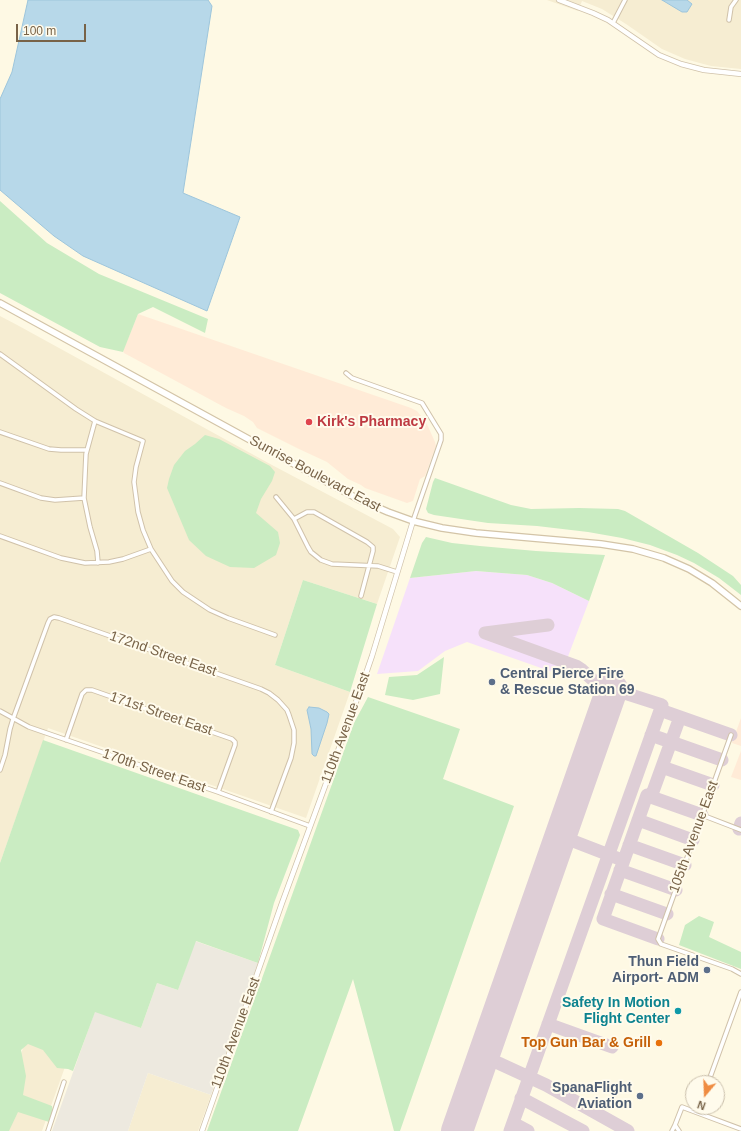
<!DOCTYPE html>
<html>
<head>
<meta charset="utf-8">
<style>
  body { margin:0 }
  #map { position:relative; width:741px; height:1131px; overflow:hidden; background:#fef9e4; font-family:Helvetica,sans-serif }
  canvas { display:block }
  .north { position:absolute; left:685px; top:1075px; width:40px; height:40px; box-sizing:border-box; background:#fffbec; border:1px solid #c9beaa; border-radius:50%; rotate:199deg; font-size:11px; font-weight:700; line-height:16px; text-align:center; color:#786348 }
  .north::after { content:''; display:block; margin:auto; width:14px; height:18px; background:#ef8c42; clip-path:polygon(50% 0,100% 100%,50% 72%,0 100%) }
  .scale { position:absolute; left:16px; top:24px; width:70px; height:18px; box-sizing:border-box; border:2px solid #786348; border-top:0; padding-left:5px; font-size:12px; line-height:14px; white-space:nowrap; color:#786348; -webkit-text-stroke:3px #fffbec; paint-order:stroke }
</style>
</head>
<body>
<div id="map">
<canvas width="741" height="1131"></canvas>
<div class="north">N</div>
<div class="scale">100 m</div>
</div>
<script>
const c = document.querySelector('canvas').getContext('2d');
c.lineJoin = 'round';
function fillPath(path, color) {
  c.fillStyle = color;
  c.fill(path, 'evenodd');
}
function poly(rows) {
  const path = new Path2D();
  for (const r of rows) {
    path.moveTo(r[0], r[1]);
    for (let i = 2; i < r.length; i += 2) path.lineTo(r[i], r[i + 1]);
  }
  return path;
}
function stroke(path, color, width, dash) {
  c.strokeStyle = color;
  c.lineWidth = width;
  c.lineCap = dash ? 'butt' : 'round';
  c.setLineDash(dash || []);
  c.stroke(path);
}
function label(font, color, halo, rows, align = 'center') {
  c.font = font + ' Helvetica,sans-serif';
  c.lineWidth = 4;
  c.setLineDash([]);
  c.textBaseline = 'middle';
  c.strokeStyle = halo;
  c.fillStyle = color;
  for (const [text, x, y, turn = 0] of rows) {
    c.save();
    c.translate(x, y);
    c.rotate((+turn || 0) * Math.PI / 180);
    c.textAlign = isNaN(turn) ? turn : align;
    if (halo) c.strokeText(text, 0, 0);
    c.fillText(text, 0, 0);
    c.restore();
  }
}
fillPath(poly([
  [547,0,741,0,741,69,711,66,685,59,662,49,626,24,602,9,582,1,578,11],
  [0,316,19,326,272,465,393,529,400,537,377,604,303,580,275,665,350,692,306,818,48,728,0,863],
  [27,1037,70,1053,42,1131,0,1131,0,1113],
  [148,1073,211,1095,198,1131,128,1131]
]), '#f6edd2');
fillPath(poly([
  [138,314,411,408,417,411,426,422,435,442,436,446,425,476,420,479,413,501,407,503,365,488,361,485,348,479,327,462,299,449,257,428,253,422,244,416,226,408,124,353,123,351],
  [741,718,741,746,732,743],
  [741,751,741,780,731,777]
]), '#ffebd7');
fillPath(poly([
  [195,941,258,963,211,1095,148,1073,128,1131,52,1131,95,1011,141,1028,157,983,178,990]
]), '#ede9df');
fillPath(poly([
  [476,571,527,575,552,583,589,601,561,675,467,642,445,651,418,671,377,674,410,578]
]), '#f6e1fa');
fillPath(poly([
  [0,201,47,243,99,274,208,319,205,333,153,307,138,314,123,352,100,347,0,293],
  [205,435,219,439,270,466,275,472,272,481,261,499,256,513,278,532,280,543,276,555,254,568,230,567,206,556,189,540,167,488,169,479,174,465,185,451,195,444],
  [435,478,511,505,531,509,579,508,618,509,625,511,698,553,733,576,741,585,741,595,719,578,694,563,677,555,650,545,622,538,588,532,537,526,488,523,434,515,428,513,426,509,433,482],
  [426,537,452,543,480,546,536,551,605,555,589,601,552,583,527,575,476,571,410,578,422,543],
  [303,580,377,604,350,692,275,665],
  [444,657,440,694,413,700,385,695,389,677,417,675],
  [368,697,460,729,443,779,514,806,400,1131,394,1131,353,979,298,1131,207,1131,354,723],
  [43,740,298,830,300,835,274,903,258,963,196,941,178,990,157,983,141,1028,95,1012,73,1071,68,1069,57,1068,43,1050,28,1044,21,1050,26,1076,23,1095,52,1106,53,1111,49,1122,18,1112,9,1131,0,1131,0,863],
  [699,916,714,922,709,937,741,952,741,969,679,945,685,925]
]), '#caecc2');
const water = poly([
  [28,0,208,0,212,6,183,193,240,217,207,311,83,256,54,236,0,190,0,99,12,72,28,0],
  [662,0,687,0,692,4,687,12,682,12,662,0],
  [309,707,319,708,327,712,329,714,327,723,316,756,314,756,312,754,311,729,307,710,309,707]
]);
fillPath(water, '#b7d8e9');
stroke(water, '#9dc5db', 1);
stroke(poly([
  [660,710,731,735],
  [651,735,722,760],
  [662,767,713,785],
  [651,797,702,815],
  [638,820,693,840],
  [739,829,741,823],
  [560,836,617,858],
  [629,845,685,865],
  [620,870,676,890],
  [611,894,667,914],
  [658,939,603,919,647,795,651,797,680,717],
  [548,1024,612,1047],
  [483,1056,546,1085,628,1131],
  [521,1098,583,1131],
  [513,1123,528,1131],
  [510,1131,662,705,612,689,594,681,582,670,576,666,485,633,548,625]
]), '#deced6', 13);
stroke(poly([
  [457,1131,612,689]
]), '#deced6', 32);
const minor = poly([
  [729,20,731,7,736,0],
  [613,23,625,0],
  [0,354,76,409,95,421,143,441,136,467,134,482,138,512,143,530,151,549],
  [346,373,352,378,422,403,441,434,441,440,413,521],
  [95,421,86,454,84,498,90,527,97,551,98,563],
  [0,432,49,449,61,450,87,450],
  [0,483,41,498,55,500,84,498],
  [276,497,294,519,308,547,311,552,321,560,332,564,378,566,397,572],
  [294,519,307,512,314,512,367,542,373,547,373,551,361,596],
  [0,536,61,558,85,563,109,562,123,559,151,549,172,581,183,592,210,610,228,618,275,635],
  [0,711,29,727,218,792,310,826],
  [731,735,658,939,661,944,732,969,741,974],
  [66,740,82,694,86,690,92,690,232,739,235,742,235,745,218,792],
  [0,770,5,755,10,729,13,719,48,623,50,619,54,617,59,618,261,689,269,693,278,700,287,710,289,715,294,730,294,743,291,758,271,812],
  [702,815,741,830],
  [708,1083,741,992],
  [698,1113,700,1107],
  [48,1131,64,1082],
  [672,1131,675,1125],
  [679,1131,675,1125,682,1107,741,1129]
]);
const tertiary = poly([
  [559,0,593,13,608,20,659,55,681,64,704,70,741,74],
  [202,1131,282,903,360,691,372,656,413,521]
]);
const secondary = poly([
  [0,303,358,499,388,512,413,521,442,528,476,533,601,544,633,549,664,558,689,569,712,583,741,606]
]);
stroke(minor, '#d0c2aa', 5.5);
stroke(tertiary, '#d0c2aa', 6);
stroke(secondary, '#d3c4a7', 8);
stroke(minor, '#fff', 3.5);
stroke(tertiary, '#fff', 4.5);
stroke(secondary, '#fff', 5.5);
for (const [x, y, r, color] of [
  [309,422,4,"#e0444e"],
  [492,682,4,"#5c6f8a"],
  [707,970,4,"#5c6f8a"],
  [678,1011,4,"#0f9aa8"],
  [659,1043,4,"#e8710a"],
  [640,1096,4,"#5c6f8a"]
]) {
  const dot = new Path2D();
  dot.arc(x, y, r, 0, 2 * Math.PI);
  c.fillStyle = color;
  c.fill(dot);
  stroke(dot, '#fffbec', 1.5);
}
label('bold 14px', '#be3a42', '#fffbec', [
  ["Kirk's Pharmacy",317,422]
], 'left');
label('14px', '#786348', '#fffbec', [
  ["Sunrise Boulevard East",315,474,28],
  ["172nd Street East",163,654,19],
  ["171st Street East",161,714,19],
  ["110th Avenue East",346,728,-70],
  ["170th Street East",154,771,19],
  ["105th Avenue East",694,837,-70],
  ["110th Avenue East",236,1033,-70]
]);
label('bold 14px', '#4e5e75', '#fffbec', [
  ["Central Pierce Fire",500,674,"left"],
  ["& Rescue Station 69",500,690,"left"],
  ["Thun Field",699,962],
  ["Airport- ADM",699,978],
  ["SpanaFlight",632,1088],
  ["Aviation",632,1104]
], 'right');
label('bold 14px', '#0d838f', '#fffbec', [
  ["Safety In Motion",670,1003],
  ["Flight Center",670,1019]
], 'right');
label('bold 14px', '#c56008', '#fffbec', [
  ["Top Gun Bar & Grill",651,1043]
], 'right');
</script>
</body>
</html>
